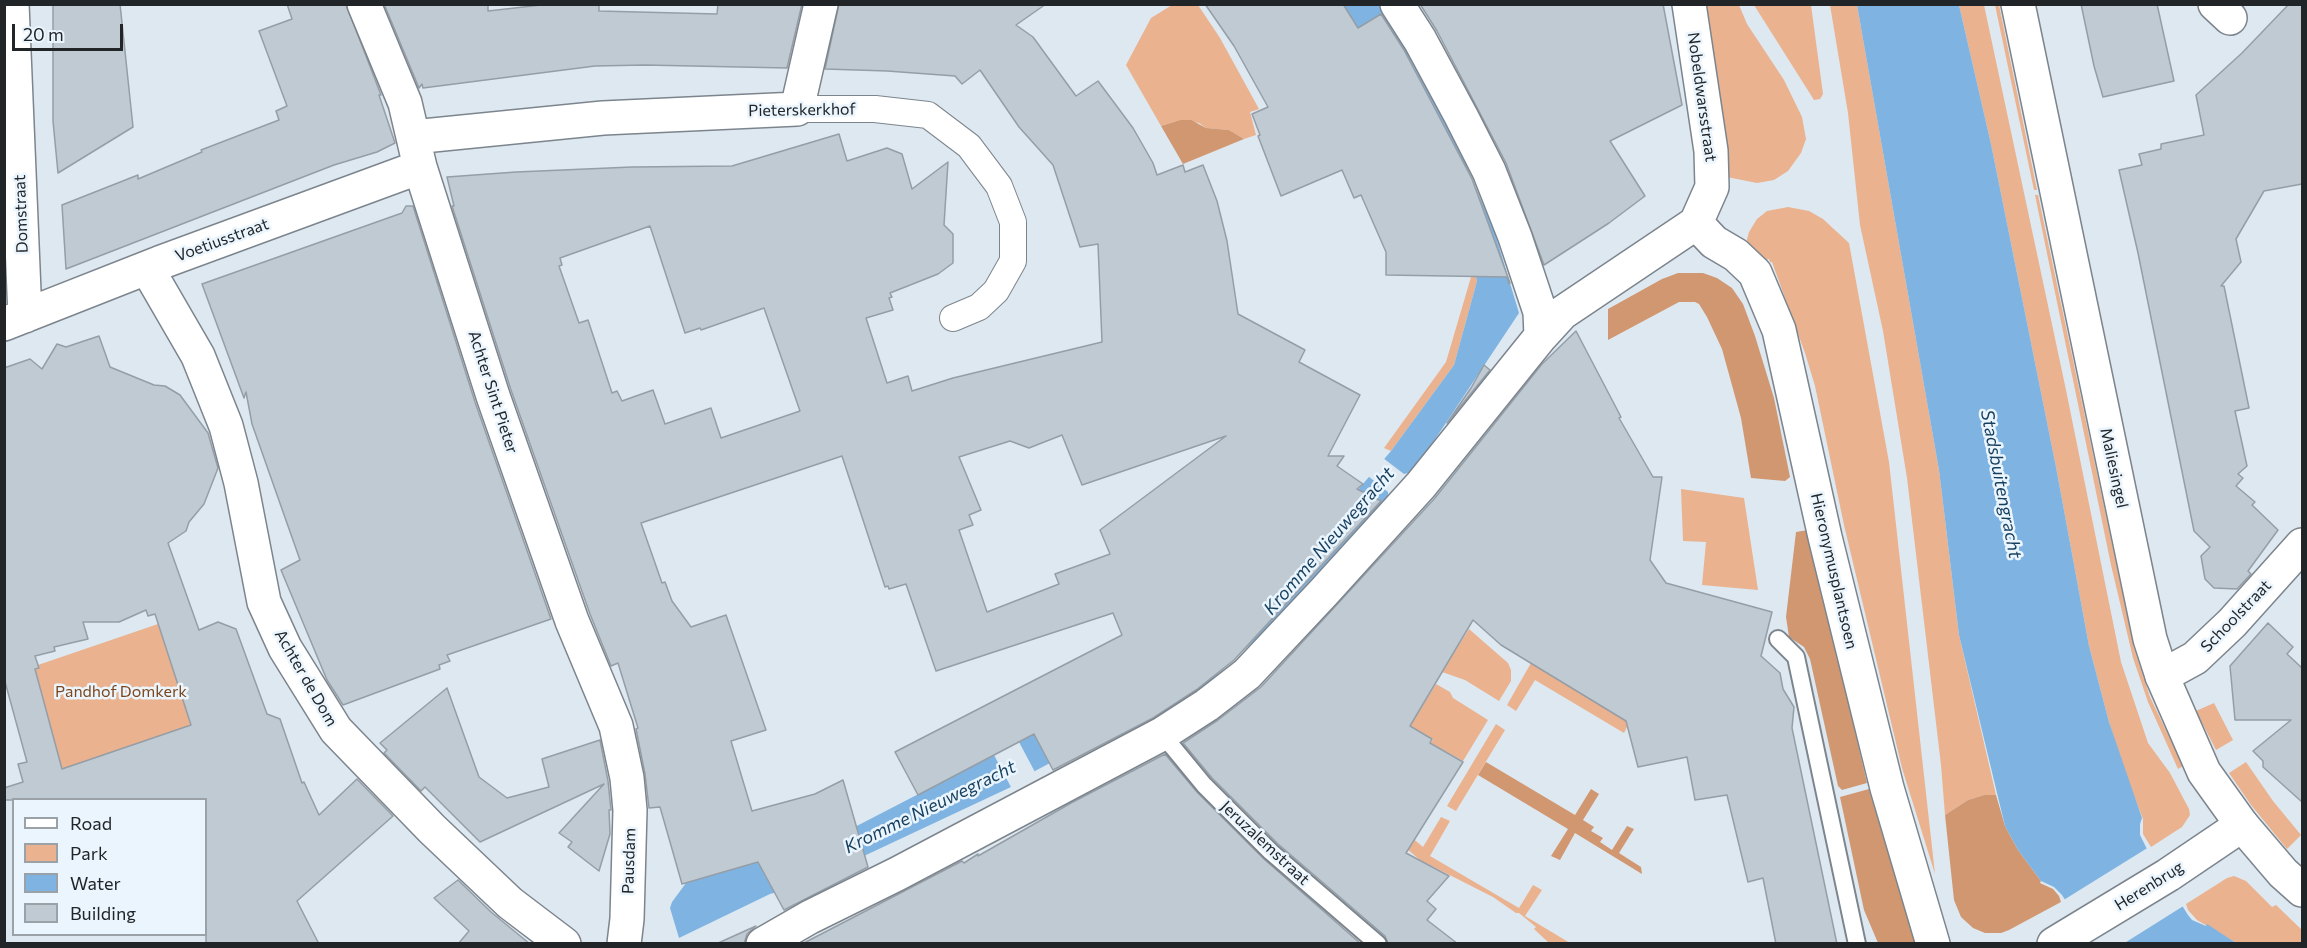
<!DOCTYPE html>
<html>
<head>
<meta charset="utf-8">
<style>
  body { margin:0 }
  #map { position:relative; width:2307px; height:948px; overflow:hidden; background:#dee8f1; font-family:Commissioner,sans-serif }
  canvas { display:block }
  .frame { position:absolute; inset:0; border:6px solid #212528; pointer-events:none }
  .legend { position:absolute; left:12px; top:798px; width:195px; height:138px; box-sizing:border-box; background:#ebf5fe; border:2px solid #9aa2a8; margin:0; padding:8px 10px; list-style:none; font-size:18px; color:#212528 }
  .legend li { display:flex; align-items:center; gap:12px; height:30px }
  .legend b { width:30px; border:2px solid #9aa2a8 }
  .scale { position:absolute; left:12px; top:24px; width:111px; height:27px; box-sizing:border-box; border:3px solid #212528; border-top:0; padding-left:8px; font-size:18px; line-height:21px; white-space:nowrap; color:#212528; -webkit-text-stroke:4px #ebf5fe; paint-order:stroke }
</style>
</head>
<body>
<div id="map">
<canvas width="2307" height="948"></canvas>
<div class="frame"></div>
<ul class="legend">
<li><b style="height:8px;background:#fff"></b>Road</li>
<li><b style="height:16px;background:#eab28e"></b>Park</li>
<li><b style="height:16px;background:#7fb4e2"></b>Water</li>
<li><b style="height:16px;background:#c0cad3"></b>Building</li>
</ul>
<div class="scale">20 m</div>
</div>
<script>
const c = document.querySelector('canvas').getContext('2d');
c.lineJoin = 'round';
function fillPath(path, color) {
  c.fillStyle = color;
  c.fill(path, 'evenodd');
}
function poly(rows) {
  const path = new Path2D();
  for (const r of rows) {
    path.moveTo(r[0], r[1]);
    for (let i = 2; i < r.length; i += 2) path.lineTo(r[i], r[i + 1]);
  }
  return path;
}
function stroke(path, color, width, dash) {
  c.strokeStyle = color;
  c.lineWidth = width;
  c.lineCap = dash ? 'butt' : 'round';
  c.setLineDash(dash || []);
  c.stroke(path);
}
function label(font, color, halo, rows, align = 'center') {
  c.font = font + ' Commissioner,sans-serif';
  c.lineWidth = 5;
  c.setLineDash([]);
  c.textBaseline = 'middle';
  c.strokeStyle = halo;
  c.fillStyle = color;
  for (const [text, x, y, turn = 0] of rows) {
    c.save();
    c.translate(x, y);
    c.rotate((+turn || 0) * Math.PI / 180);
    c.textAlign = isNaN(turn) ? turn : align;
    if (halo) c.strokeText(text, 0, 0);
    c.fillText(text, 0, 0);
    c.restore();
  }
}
fillPath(poly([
  [1172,5,1198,5,1220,38,1259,109,1250,112,1256,135,1244,139,1229,130,1206,128,1199,123,1180,120,1161,126,1126,65,1151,18],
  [1699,5,1739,5,1747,24,1784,80,1802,117,1806,139,1801,153,1788,171,1774,180,1757,183,1727,177],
  [1754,5,1811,5,1823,94,1820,99,1814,100],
  [1830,5,1857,5,1939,470,1959,635,1996,795,1984,795,1968,800,1945,815,1941,765,1907,478,1883,331,1860,225,1848,113],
  [1959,5,1984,5,2066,390,2121,662,2148,743,2170,773,2189,809,2190,815,2182,827,2151,847,2143,834,2143,819,2124,771,2109,722,2089,646,2056,467,1991,144],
  [1995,5,1999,5,2037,190,2034,190],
  [2035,195,2038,195,2134,648,2150,697,2183,766,2178,769,2148,702,2133,658,2111,565],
  [1788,207,1809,211,1823,219,1849,243,1889,462,1935,874,1902,768,1844,525,1815,386,1805,353,1772,262,1770,262,1769,259,1761,261,1745,247,1749,232,1757,219,1767,211],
  [1471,277,1476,277,1477,281,1454,365,1391,451,1384,448,1446,362],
  [1681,489,1744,498,1758,590,1702,585,1706,542,1683,541],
  [158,624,191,725,62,769,35,670,39,668,38,665],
  [1469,629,1508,663,1511,670,1511,681,1499,701,1465,680,1442,672],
  [1531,663,1626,721,1627,727,1624,733,1535,680,1516,711,1507,705],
  [1436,684,1450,692,1453,698,1488,720,1463,761,1431,743,1433,739,1410,726],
  [2214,703,2233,740,2216,750,2196,711],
  [1496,724,1505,730,1456,811,1447,806],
  [2246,762,2273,801,2301,835,2287,849,2251,805,2229,773],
  [1359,793,1423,847,1441,817,1450,821,1430,856,1519,908,1533,885,1542,890,1525,916,1570,943,1549,943,1534,929,1536,927,1519,913,1516,913,1493,897,1420,860,1349,800],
  [2234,876,2246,881,2272,907,2276,905,2302,930,2302,943,2236,943,2197,920,2188,910,2186,904,2227,878]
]), '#eab28e');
fillPath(poly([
  [1180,120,1191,120,1206,128,1229,130,1244,139,1183,164,1161,126],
  [1678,273,1703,273,1717,278,1732,288,1743,304,1755,336,1774,398,1790,477,1785,481,1751,478,1741,418,1722,349,1707,317,1699,304,1695,302,1679,302,1608,340,1608,309,1662,279],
  [1808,530,1867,783,1842,790,1838,786,1810,659,1804,647,1789,637,1786,617,1796,532],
  [1486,762,1575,815,1591,789,1599,794,1583,820,1594,827,1591,831,1603,838,1600,842,1612,850,1627,826,1634,829,1619,853,1641,867,1642,874,1575,833,1560,860,1551,856,1568,829,1478,775],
  [1869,789,1915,943,1878,943,1864,910,1840,797],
  [1984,795,1996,795,2005,826,2018,850,2041,881,2040,883,2053,889,2059,896,2061,902,2009,930,2001,933,1985,933,1973,928,1961,917,1954,900,1945,815,1968,800]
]), '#d09771');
fillPath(poly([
  [1343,5,1379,5,1401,39,1412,63,1455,139,1494,230,1519,313,1414,471,1280,617,1199,691,1193,687,1035,771,1011,787,800,886,770,894,679,938,670,908,672,902,686,883,849,830,1050,726,1328,525,1391,451,1454,365,1477,281,1476,277],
  [1857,5,1959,5,1991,144,2056,467,2089,646,2109,722,2142,818,2140,824,2140,835,2147,849,2188,915,2192,920,2206,926,2207,924,2236,943,2092,943,2062,895,2054,887,2041,881,2018,850,2005,826,1959,635,1939,470]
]), '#7fb4e2');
fillPath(poly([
  [1383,458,1404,474,1416,471,1388,502,1388,492,1368,476],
  [1019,742,1036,774,1012,789,994,755],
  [2149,847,2185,905,2123,944,2089,944,2062,901]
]), '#dee8f1');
const building = poly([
  [53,4,120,4,133,127,58,173,53,121,53,4],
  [287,4,346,4,381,95,379,95,395,143,377,152,334,165,66,269,62,205,138,175,138,179,202,152,201,150,279,120,276,111,287,106,259,31,292,19,287,4],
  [384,4,488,4,488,11,550,4,599,4,599,11,717,14,718,4,802,4,787,68,645,65,595,66,423,88,422,84,419,88,384,4],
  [839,4,1046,4,1016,25,1033,37,1076,96,1098,81,1133,128,1153,163,1157,175,1183,165,1185,172,1203,165,1217,201,1227,241,1238,314,1305,350,1299,362,1360,395,1328,456,1344,456,1337,466,1363,484,1357,489,1381,501,1234,660,1196,690,1153,718,1053,770,1034,734,918,795,895,752,1122,635,1113,613,936,671,906,584,889,589,888,586,885,587,842,456,641,523,662,583,665,582,672,601,691,627,726,615,766,730,731,741,752,811,815,794,843,780,868,867,784,910,758,862,682,884,660,807,649,808,645,774,636,729,638,728,618,663,611,666,590,614,511,390,452,206,454,206,447,177,516,172,632,167,732,166,839,134,847,161,887,148,902,154,912,189,948,162,944,225,953,234,953,263,938,274,890,293,892,297,889,298,893,310,866,318,887,383,908,376,912,391,953,378,1102,342,1098,244,1080,247,1053,165,1019,127,980,70,962,84,955,76,887,71,825,69,839,4],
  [650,226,685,333,700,328,701,330,764,308,800,411,721,438,711,408,665,424,653,390,622,401,617,391,612,393,588,320,579,323,559,266,562,265,560,258,650,226],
  [1062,435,1082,485,1226,436,1100,530,1110,554,1055,574,1059,584,987,612,959,530,973,525,969,515,981,510,959,457,1010,441,1029,448,1062,435],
  [1205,4,1343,4,1358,28,1381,14,1404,50,1472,179,1510,283,1509,284,1507,277,1386,275,1386,252,1361,195,1354,198,1342,170,1281,196,1258,136,1260,135,1252,114,1268,107,1234,46,1205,4],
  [1420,4,1663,4,1682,105,1610,141,1645,196,1609,223,1544,265,1506,163,1437,31,1420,4],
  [2081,4,2157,4,2174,81,2103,97,2094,66,2081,4],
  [2289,4,2302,4,2302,184,2264,191,2236,239,2241,262,2221,286,2224,286,2249,408,2235,411,2247,466,2238,474,2243,478,2236,486,2255,502,2252,505,2278,530,2248,571,2251,574,2237,589,2214,588,2205,579,2201,556,2210,547,2194,531,2138,253,2119,170,2142,165,2139,154,2161,149,2161,144,2204,135,2196,95,2242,53,2289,4],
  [406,206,413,206,475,402,551,619,447,655,450,661,439,665,440,669,343,705,327,680,281,570,300,560,252,424,246,392,244,398,202,284,402,213,406,206],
  [1576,331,1621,417,1619,418,1653,477,1662,477,1650,560,1666,583,1772,612,1761,656,1780,673,1783,689,1794,707,1792,728,1837,944,1776,944,1763,878,1748,882,1727,795,1695,800,1687,757,1638,767,1626,721,1501,645,1473,620,1410,726,1432,739,1430,743,1463,762,1406,853,1449,876,1427,901,1436,909,1427,920,1458,944,1388,944,1385,936,1278,844,1212,778,1183,743,1218,720,1261,687,1435,498,1542,364,1576,331],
  [99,336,110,367,154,385,165,386,180,395,208,433,218,468,204,504,189,522,186,531,168,543,199,630,218,622,236,629,267,714,280,719,302,783,304,782,319,815,357,779,393,816,297,901,319,944,206,944,206,800,4,800,4,788,23,782,18,764,27,762,4,678,4,368,30,359,42,369,57,344,66,347,99,336],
  [146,610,148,616,155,614,191,725,62,769,35,669,39,668,35,656,55,651,54,647,88,639,83,622,119,622,146,610],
  [1484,365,1490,370,1447,423,1471,388,1484,365],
  [2268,623,2293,647,2287,654,2302,668,2302,802,2263,767,2263,761,2253,751,2291,720,2235,720,2230,666,2268,623],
  [447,688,479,777,507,798,549,787,542,759,600,740,608,781,611,810,609,810,610,834,599,871,568,847,572,842,559,833,604,784,480,842,425,787,421,791,384,753,387,750,380,743,447,688],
  [1165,754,1197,792,1264,859,1361,944,802,944,962,861,964,863,978,854,978,856,1071,803,1165,754],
  [458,880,491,912,530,944,458,944,469,931,434,898,458,880],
  [756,926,747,934,744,944,716,944,756,926]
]);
fillPath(building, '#c0cad3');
stroke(building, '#959ea6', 1.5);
const service = poly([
  [1778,639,1796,657,1857,944],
  [1162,734,1204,785,1271,852,1378,944]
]);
const pedestrian = poly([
  [797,109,875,109,928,115,969,146,999,186,1013,222,1013,261,996,291,979,307,953,318]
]);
const minor = poly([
  [12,4,25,316],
  [364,4,405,103,420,167,493,396,572,621,616,726,627,778,630,810,627,919,624,944],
  [1397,4,1420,40,1461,116,1489,171,1515,237,1540,312,1541,336],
  [1689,4,1711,151,1712,187,1696,223],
  [2215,4,2230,18],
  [413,137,603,118,797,109,821,4],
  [1696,223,1714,242,1736,255,1755,273,1779,330,1825,537,1887,788,1933,944],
  [147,268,198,356,226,426,241,483,264,602,285,648,336,730,432,829,510,903,564,944],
  [4,324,159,263,420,167],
  [2162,676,2195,658,2232,623,2302,545],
  [763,944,810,917,897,874,1162,734,1207,705,1247,674,1324,592,1421,485,1541,336,1562,313,1696,223],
  [2054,944,2168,875,2242,825]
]);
const tertiary = poly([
  [2018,4,2150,639,2162,676,2204,772,2242,825,2283,873,2302,890]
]);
stroke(service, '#7c858d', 20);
stroke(pedestrian, '#7c858d', 28);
stroke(minor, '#7c858d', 36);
stroke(tertiary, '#7c858d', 36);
stroke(service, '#fff', 16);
stroke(pedestrian, '#fff', 26);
stroke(minor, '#fff', 33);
stroke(tertiary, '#fff', 33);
label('16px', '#212528', '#ebf5fe', [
  ["Nobeldwarsstraat",1702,97,82],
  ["Pieterskerkhof",802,110,-1],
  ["Domstraat",21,214,-92],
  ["Voetiusstraat",222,240,-20],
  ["Achter Sint Pieter",493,392,72],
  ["Maliesingel",2114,468,78],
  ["Hieronymusplantsoen",1834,571,77],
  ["Schoolstraat",2236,616,-46],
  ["Achter de Dom",306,678,60],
  ["Jeruzalemstraat",1265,843,43],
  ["Pausdam",629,861,-88],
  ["Herenbrug",2149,886,-32]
]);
label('16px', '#7d461c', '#ebf5fe', [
  ["Pandhof Domkerk",121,692]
]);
label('italic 18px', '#163e5d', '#ebf5fe', [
  ["Stadsbuitengracht",2001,484,79],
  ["Kromme Nieuwegracht",1329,541,-49],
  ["Kromme Nieuwegracht",930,807,-26]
]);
</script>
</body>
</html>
